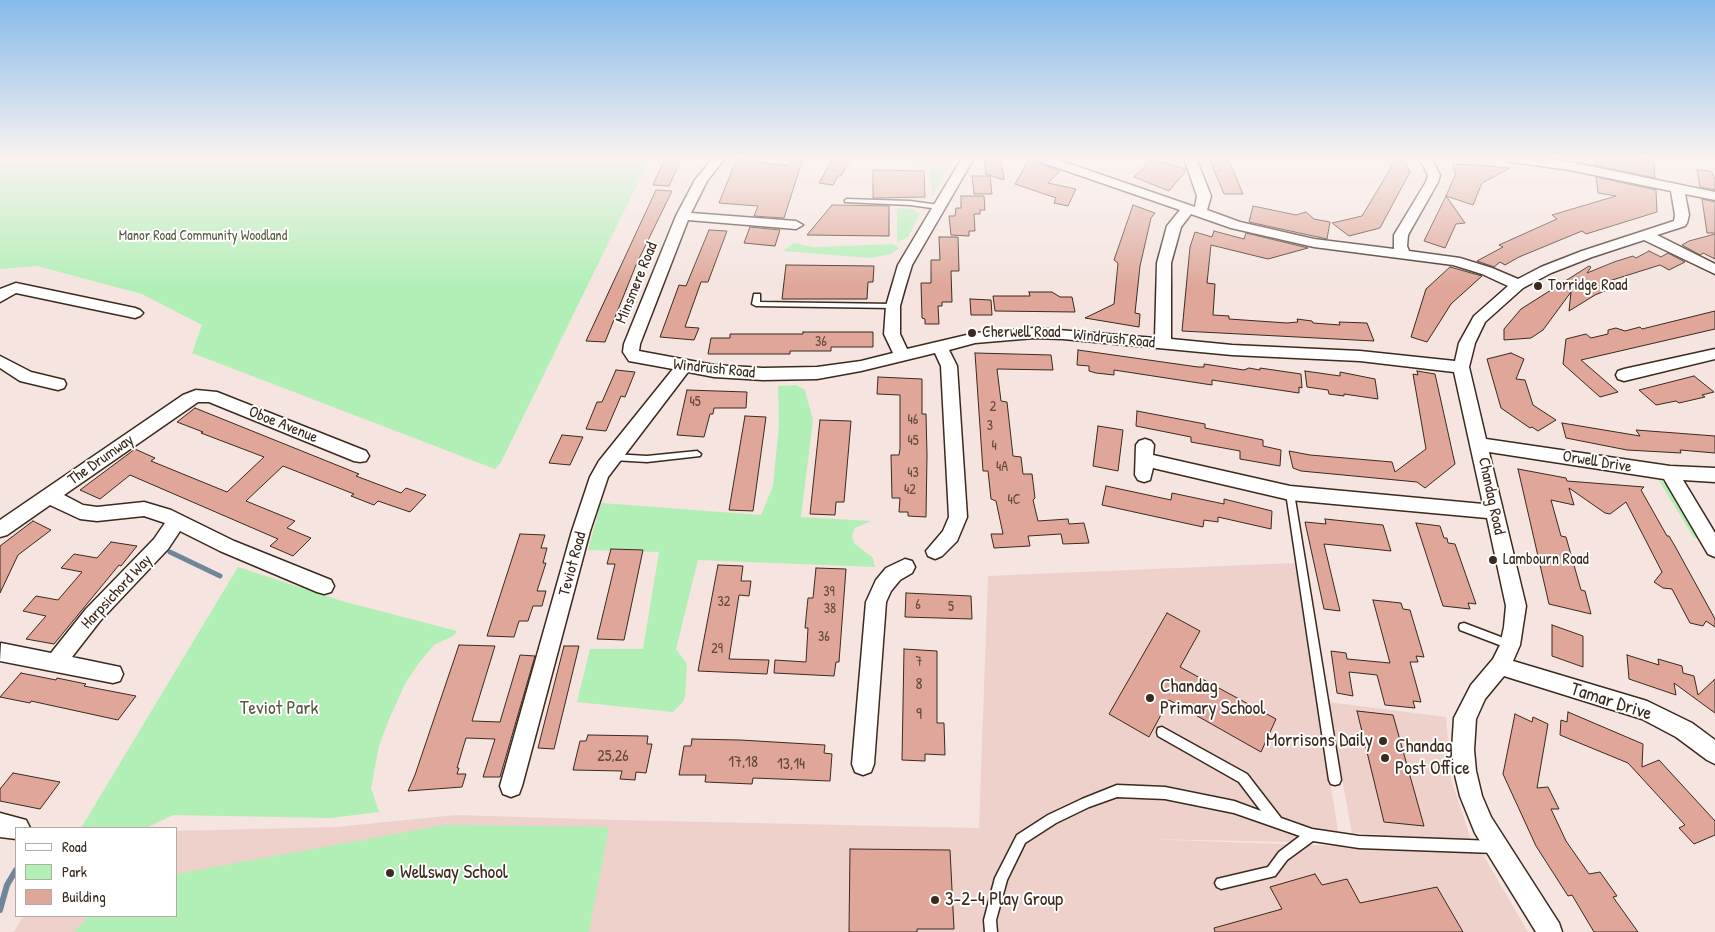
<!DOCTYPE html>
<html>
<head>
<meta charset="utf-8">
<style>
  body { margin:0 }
  #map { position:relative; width:1715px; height:932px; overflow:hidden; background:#f5e4e0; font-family:"Patrick Hand",sans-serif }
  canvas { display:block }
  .legend { position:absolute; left:15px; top:827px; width:162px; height:90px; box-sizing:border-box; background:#fff; border:1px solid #b1aaa5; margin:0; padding:6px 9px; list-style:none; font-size:15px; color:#3b2a1e }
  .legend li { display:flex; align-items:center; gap:10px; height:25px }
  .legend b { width:25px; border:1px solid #b1aaa5 }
</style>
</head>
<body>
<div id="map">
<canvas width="1715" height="932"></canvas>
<ul class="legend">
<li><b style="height:6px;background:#fff"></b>Road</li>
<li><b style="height:14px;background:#b1efb6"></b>Park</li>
<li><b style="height:14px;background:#dfa699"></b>Building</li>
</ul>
</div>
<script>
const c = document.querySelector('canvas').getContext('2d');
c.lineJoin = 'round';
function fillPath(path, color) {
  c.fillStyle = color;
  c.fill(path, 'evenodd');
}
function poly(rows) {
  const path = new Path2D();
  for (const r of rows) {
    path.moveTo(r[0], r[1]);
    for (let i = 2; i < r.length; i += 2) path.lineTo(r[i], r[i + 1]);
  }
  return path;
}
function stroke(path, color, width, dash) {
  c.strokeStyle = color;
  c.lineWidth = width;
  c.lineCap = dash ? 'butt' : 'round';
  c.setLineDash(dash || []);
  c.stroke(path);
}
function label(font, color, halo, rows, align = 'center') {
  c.font = font + ' "Patrick Hand",sans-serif';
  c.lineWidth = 4;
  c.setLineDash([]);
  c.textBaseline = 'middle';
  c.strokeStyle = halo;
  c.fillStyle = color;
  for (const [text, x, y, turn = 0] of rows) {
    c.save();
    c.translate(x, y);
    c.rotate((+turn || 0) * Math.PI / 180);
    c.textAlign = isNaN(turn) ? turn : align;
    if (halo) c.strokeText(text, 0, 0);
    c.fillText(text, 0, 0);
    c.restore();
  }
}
fillPath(poly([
  [1295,563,1340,843,1144,839,1481,851,1528,932,14,932,23,916,176,916,176,831,337,827,456,815,616,820,979,828,988,576],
  [1328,702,1446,717,1451,779,1471,840,1352,833]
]), '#eed1cb');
fillPath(poly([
  [0,158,650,158,501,462,495,469,192,353,202,325,142,294,37,266,0,269],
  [871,158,955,158,950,164,944,165,878,161],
  [930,165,947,170,932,196],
  [897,208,913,209,920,214,908,237,897,242],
  [794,243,814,247,893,244,899,248,891,254,870,258,783,251],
  [796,385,805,390,813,420,801,517,871,521,855,528,852,535,854,543,873,558,875,567,698,560,676,649,687,664,685,697,682,703,673,712,577,702,590,649,643,649,659,552,588,550,601,503,761,515,773,486,779,425,778,386],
  [1658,479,1670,486,1702,539,1694,538],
  [238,567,342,601,457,631,453,636,434,645,419,663,406,682,389,719,379,746,371,788,379,812,331,818,173,815,146,828,81,828],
  [445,825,609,827,589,932,75,932,88,916,176,916,176,874]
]), '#b1efb6');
stroke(poly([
  [170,552,220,576]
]), '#70869b', 5);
stroke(poly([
  [0,910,7,885,16,870]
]), '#70869b', 6);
const building = poly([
  [665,158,682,158,669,186,653,185,665,158],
  [794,158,803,158,784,218,754,216,758,206,719,203,733,168,739,159,788,166,794,158],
  [833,158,851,158,841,176,838,176,833,185,819,183,833,158],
  [984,158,1001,158,1004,180,986,174,984,158],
  [1030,158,1034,158,1037,163,1060,171,1048,183,1076,189,1068,206,1054,203,1056,198,1015,184,1030,158],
  [1209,158,1228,158,1243,194,1224,194,1209,158],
  [1594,158,1636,158,1654,162,1655,178,1594,165,1594,158],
  [1152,159,1186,169,1186,171,1169,191,1134,177,1152,159],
  [1395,161,1404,161,1410,172,1380,228,1349,236,1332,223,1362,216,1395,161],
  [1452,164,1474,165,1510,168,1482,183,1473,205,1446,196,1456,173,1452,164],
  [873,170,924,171,925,197,873,198,873,170],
  [1697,170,1711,171,1715,179,1715,190,1700,187,1697,170],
  [972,176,990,176,992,194,974,194,972,176],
  [1596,177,1656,190,1657,212,1586,234,1582,231,1519,257,1505,265,1500,262,1494,267,1477,261,1503,247,1499,245,1557,219,1552,215,1616,196,1598,193,1596,177],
  [656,190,672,191,636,265,605,342,586,341,656,190],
  [961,196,984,196,985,210,980,210,980,214,974,214,975,231,969,231,969,236,951,235,949,216,955,216,956,208,961,208,961,196],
  [1446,196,1465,223,1456,224,1445,248,1424,241,1446,196],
  [1702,199,1715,202,1715,233,1707,233,1702,199],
  [832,205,889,206,889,236,807,235,832,205],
  [1133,205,1155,213,1151,218,1140,266,1135,313,1140,314,1139,327,1085,318,1114,304,1118,263,1114,260,1133,205],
  [1253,206,1296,215,1306,212,1314,219,1330,222,1327,239,1249,222,1253,206],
  [750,227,780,230,775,246,744,243,750,227],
  [709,230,727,231,708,282,701,282,685,327,699,328,694,340,660,337,679,285,686,286,709,230],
  [1214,231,1244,239,1246,233,1308,248,1268,259,1211,245,1207,283,1215,284,1213,315,1229,316,1229,319,1287,323,1298,322,1297,319,1312,321,1313,323,1340,325,1339,322,1367,323,1374,341,1182,331,1190,247,1195,232,1212,237,1214,231],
  [1715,234,1715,259,1703,253,1700,255,1682,245,1689,241,1715,234],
  [939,237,958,237,959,271,951,271,952,302,942,302,942,306,938,306,939,324,925,324,925,319,922,318,921,283,931,283,931,260,940,260,939,237],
  [1649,251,1661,257,1668,253,1685,262,1669,270,1660,265,1606,282,1614,287,1595,295,1569,311,1571,292,1543,330,1531,338,1504,340,1504,329,1521,309,1589,266,1591,267,1587,273,1614,262,1633,256,1636,258,1649,251],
  [786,265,874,266,873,282,868,282,867,299,782,299,786,265],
  [1450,267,1482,276,1451,304,1427,342,1411,337,1426,289,1450,267],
  [1029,292,1052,292,1060,297,1072,297,1075,312,995,311,993,296,1030,296,1029,292],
  [970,299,991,300,992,315,971,315,970,299],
  [1715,311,1715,329,1581,360,1618,392,1600,397,1563,364,1566,339,1586,334,1591,338,1608,334,1608,330,1616,328,1625,331,1640,327,1642,329,1715,311],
  [803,332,873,332,873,347,831,347,831,351,790,351,790,354,708,354,711,338,730,338,730,334,803,334,803,332],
  [1078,350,1198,367,1204,367,1204,364,1244,370,1249,368,1260,370,1260,368,1301,374,1302,388,1299,387,1299,393,1212,380,1212,385,1114,370,1114,375,1096,373,1089,371,1089,366,1077,365,1078,350],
  [975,353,1051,355,1053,370,997,369,1001,401,1007,402,1013,456,1021,457,1023,474,1032,474,1035,498,1033,500,1038,521,1068,519,1069,524,1084,523,1089,543,1063,544,1061,534,1028,536,1030,546,994,548,991,534,1003,534,996,501,991,499,988,471,983,471,975,353],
  [1511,353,1524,359,1516,379,1525,380,1533,405,1556,420,1538,431,1532,427,1530,428,1501,408,1487,359,1511,353],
  [616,370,635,372,625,397,621,396,606,431,586,429,597,402,602,402,616,370],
  [1305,371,1340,376,1340,372,1375,379,1378,399,1344,394,1344,396,1329,394,1328,390,1307,387,1305,371],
  [1417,371,1435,374,1455,464,1425,488,1417,482,1301,471,1293,468,1289,451,1310,455,1392,462,1395,472,1426,449,1413,374,1418,375,1417,371],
  [1694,376,1714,392,1702,395,1705,397,1679,403,1676,401,1656,405,1639,390,1694,376],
  [878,377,922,379,922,414,926,414,927,455,926,517,908,516,908,512,899,512,900,498,892,498,891,455,899,455,900,449,900,395,877,394,878,377],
  [687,390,747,392,746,408,714,408,713,414,710,414,704,437,677,435,687,390],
  [195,408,359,474,356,476,401,493,406,488,426,495,410,512,378,501,374,505,351,496,354,494,283,466,246,501,295,521,287,528,311,538,293,556,270,546,278,539,130,475,100,499,80,490,135,449,155,458,151,461,227,492,264,457,201,433,203,432,177,422,195,408],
  [1137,411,1205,424,1205,428,1263,440,1263,446,1281,450,1280,466,1240,459,1240,451,1191,442,1191,437,1136,426,1137,411],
  [745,416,766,417,753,511,729,510,745,416],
  [820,420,851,421,844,502,836,502,835,515,810,514,820,420],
  [1562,423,1640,436,1636,430,1715,436,1715,453,1680,450,1681,453,1627,450,1566,438,1562,423],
  [1098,426,1123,430,1118,471,1093,466,1098,426],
  [562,435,583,437,570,465,549,463,562,435],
  [1518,469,1566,478,1567,481,1644,487,1641,490,1667,536,1669,536,1676,548,1715,619,1715,627,1706,621,1703,626,1690,623,1672,589,1663,588,1654,582,1662,572,1626,502,1610,514,1605,513,1569,488,1574,505,1551,500,1561,536,1566,537,1581,590,1585,591,1591,614,1549,604,1518,469],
  [1106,486,1171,500,1172,493,1224,504,1224,499,1272,511,1271,529,1218,517,1218,522,1204,520,1203,527,1102,505,1106,486],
  [1325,519,1383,525,1391,551,1324,544,1340,611,1324,609,1305,522,1326,524,1325,519],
  [33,521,51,530,18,555,0,593,0,546,33,521],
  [1416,523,1440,526,1444,538,1447,538,1448,543,1455,544,1476,604,1468,603,1470,609,1443,606,1416,523],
  [520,534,545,535,541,548,547,548,543,563,546,563,537,591,546,591,542,606,533,606,528,621,519,621,514,637,487,636,520,534],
  [111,542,137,546,121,566,119,565,54,644,26,639,46,616,23,611,36,596,58,600,82,572,61,568,74,554,97,558,111,542],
  [611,549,643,550,624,640,597,639,615,564,607,564,611,549],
  [718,565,743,566,741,581,751,581,749,596,739,595,729,659,769,660,767,674,698,671,718,565],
  [816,568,846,569,839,662,836,662,834,676,774,673,775,660,806,662,808,628,805,628,808,598,813,598,816,568],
  [906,593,971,596,972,619,905,617,906,593],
  [1373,600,1401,603,1403,609,1410,610,1424,657,1416,656,1418,662,1410,662,1421,702,1413,701,1415,708,1385,705,1377,675,1349,672,1353,696,1337,693,1331,651,1346,653,1347,659,1390,663,1373,600],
  [1167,613,1200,631,1180,667,1276,719,1261,752,1169,700,1149,737,1109,714,1167,613],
  [1552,625,1583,636,1583,667,1552,656,1552,625],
  [459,645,495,646,472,721,500,722,520,655,535,656,500,777,483,777,495,739,466,738,457,768,459,768,457,774,466,774,462,787,408,791,415,775,459,645],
  [564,646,579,646,554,749,538,748,564,646],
  [904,649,937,651,937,723,944,723,945,755,925,754,925,761,902,760,904,649],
  [1627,655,1659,665,1658,659,1682,666,1683,673,1694,676,1698,695,1715,679,1715,713,1674,683,1676,695,1629,679,1627,655],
  [21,673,56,680,57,678,86,684,84,686,136,696,118,720,31,701,30,703,0,697,21,673],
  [1357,711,1393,715,1424,826,1384,822,1357,711],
  [1568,712,1643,744,1642,767,1659,760,1715,821,1715,835,1694,844,1679,828,1685,825,1628,763,1560,735,1561,720,1567,722,1568,712],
  [1515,714,1532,722,1533,717,1548,724,1537,788,1548,787,1559,809,1551,809,1566,841,1589,874,1600,872,1617,896,1613,897,1638,932,1594,932,1572,895,1568,896,1536,846,1503,774,1515,714],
  [588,735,648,736,647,744,652,744,646,773,636,772,635,780,620,779,622,771,573,770,580,741,586,741,588,735],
  [692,739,740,740,825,745,824,753,832,754,830,781,753,778,752,784,705,782,706,775,679,775,684,746,691,746,692,739],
  [13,773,60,782,40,809,0,801,0,789,13,773],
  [850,849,950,850,954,929,917,929,917,932,849,932,850,849],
  [1315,874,1322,885,1347,879,1360,903,1437,887,1463,932,1215,932,1214,928,1282,909,1270,887,1315,874]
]);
fillPath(building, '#dfa699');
stroke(building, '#3b2a1e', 1);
const service = poly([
  [847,199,910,201,939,205,942,207,939,209,910,205,845,202,845,200,847,199],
  [754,294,760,294,760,302,893,304,897,306,893,308,756,306,752,304,754,294],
  [697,451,701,454,700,456,647,462,613,460,609,457,613,454,647,456,697,451],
  [1290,490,1293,491,1294,493,1341,780,1339,784,1335,785,1331,784,1329,780,1286,493,1287,491,1290,490],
  [1464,623,1514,642,1515,645,1514,648,1510,649,1460,630,1459,627,1460,624,1464,623],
  [1162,727,1247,774,1281,818,1312,829,1359,836,1495,841,1499,843,1501,847,1499,851,1495,853,1359,848,1313,841,1287,860,1275,876,1221,889,1217,887,1215,883,1217,879,1268,867,1279,852,1300,836,1234,813,1165,799,1117,797,1089,807,1056,823,1025,843,1007,880,996,920,997,932,985,932,984,920,995,878,1017,835,1048,815,1082,799,1117,785,1165,787,1234,801,1261,811,1239,782,1158,736,1157,732,1158,728,1162,727]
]);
const minor = poly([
  [713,158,725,158,707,181,691,213,796,221,803,225,796,229,688,220,640,344,639,351,714,365,763,368,817,367,861,361,893,353,884,334,886,306,898,265,962,158,974,158,912,265,905,288,900,306,900,334,907,349,975,333,1034,328,1155,338,1157,263,1167,226,1180,210,1038,161,1036,158,1053,158,1195,207,1197,196,1184,158,1196,158,1211,196,1207,210,1240,222,1314,239,1394,249,1394,235,1426,182,1428,175,1419,158,1431,158,1440,175,1438,182,1408,235,1407,246,1409,251,1460,258,1492,268,1518,279,1541,267,1582,251,1674,221,1675,215,1671,191,1570,170,1512,162,1508,161,1506,158,1536,158,1570,162,1715,192,1715,200,1685,194,1689,215,1687,223,1685,226,1657,235,1715,264,1715,274,1644,240,1592,257,1551,273,1523,288,1485,322,1475,343,1469,367,1486,439,1670,466,1715,468,1715,482,1683,480,1715,533,1715,557,1708,554,1664,479,1489,452,1526,606,1520,645,1513,661,1647,701,1692,723,1715,740,1715,764,1707,760,1676,737,1642,719,1504,676,1485,699,1476,719,1474,750,1476,771,1482,796,1491,817,1559,923,1562,932,1536,932,1475,833,1460,796,1454,771,1452,750,1454,718,1471,685,1493,659,1500,645,1504,627,1506,606,1487,518,1290,500,1153,468,1150,480,1144,482,1138,480,1135,475,1136,445,1139,441,1145,439,1151,441,1154,445,1153,455,1290,486,1483,504,1454,372,1360,361,1232,355,1063,339,1034,338,975,343,949,350,957,366,967,517,957,541,942,556,935,559,928,556,926,551,943,531,949,517,941,366,935,353,861,371,817,379,763,380,714,377,688,372,608,477,590,531,522,786,519,794,511,797,503,794,500,786,572,531,590,477,599,461,673,369,629,361,623,352,624,344,676,216,695,180,713,158],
  [1191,214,1231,228,1314,247,1453,265,1482,274,1508,286,1474,316,1459,343,1455,361,1360,351,1232,345,1171,339,1171,263,1181,227,1191,214],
  [16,283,135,308,140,310,143,313,140,316,135,318,16,293,0,302,0,289,16,283],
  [1715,349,1715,359,1624,381,1618,379,1616,375,1618,371,1624,369,1715,349],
  [0,356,31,372,64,380,66,384,64,388,58,390,20,381,0,368,0,356],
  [196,390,217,392,366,451,369,456,366,461,360,462,354,461,209,402,198,402,64,495,83,505,97,507,144,502,171,510,234,541,331,580,334,586,331,592,324,594,317,592,220,551,180,531,168,549,100,621,72,657,120,667,123,674,120,681,113,683,0,661,1,643,51,653,86,609,154,539,165,523,144,516,97,521,80,519,50,505,7,535,0,537,0,520,183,395,196,390],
  [905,559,912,561,915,567,912,573,900,580,891,591,886,602,874,764,871,772,863,775,855,772,852,764,866,602,876,580,886,568,905,559],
  [0,813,26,820,30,828,16,828,16,839,0,837,0,813]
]);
stroke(service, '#3b2a1e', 3);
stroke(minor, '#3b2a1e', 3);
fillPath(service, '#fff');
fillPath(minor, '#fff');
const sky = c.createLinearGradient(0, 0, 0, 288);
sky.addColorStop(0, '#86baea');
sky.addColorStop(0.55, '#faf3f1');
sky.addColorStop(1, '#faf3f100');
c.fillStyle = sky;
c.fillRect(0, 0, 1715, 288);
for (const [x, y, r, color] of [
  [1538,286,5,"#3b2a1e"],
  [972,333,5,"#3b2a1e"],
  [1493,560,5,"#3b2a1e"],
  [1150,698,5,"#3b2a1e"],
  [1383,741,5,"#3b2a1e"],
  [1385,758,5,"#3b2a1e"],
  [390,873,5,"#3b2a1e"],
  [935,900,5,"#3b2a1e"]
]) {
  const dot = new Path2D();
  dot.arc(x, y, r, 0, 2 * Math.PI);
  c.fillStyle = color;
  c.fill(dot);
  stroke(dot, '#fff', 2);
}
label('14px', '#585b44', '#fff', [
  ["Manor Road Community Woodland",203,236]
]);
label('14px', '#64493d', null, [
  ["36",821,342],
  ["45",695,402],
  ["2",993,407],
  ["46",913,420],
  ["3",990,426],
  ["45",913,441],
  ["4",994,446],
  ["4A",1002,467],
  ["43",913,473],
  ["42",910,490],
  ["4C",1014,500],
  ["39",829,592],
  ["32",724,602],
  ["6",918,605],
  ["5",951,607],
  ["38",830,609],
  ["36",824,637],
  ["29",717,649],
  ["7",919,662]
]);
label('16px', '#3b2a1e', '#fff', [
  ["Minsmere Road",637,283,-68],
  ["Windrush Road",1114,339,6],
  ["Windrush Road",714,369,6],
  ["Oboe Avenue",283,425,22],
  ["The Drumway",101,460,-35],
  ["Orwell Drive",1597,462,9],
  ["Chandag Road",1491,496,78],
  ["Teviot Road",573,564,-75],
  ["Harpsichord Way",117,592,-47]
]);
label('16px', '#3b2a1e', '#fff', [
  ["Torridge Road",1548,286],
  ["Cherwell Road",982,333],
  ["Lambourn Road",1503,560]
], 'left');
label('16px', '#64493d', null, [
  ["8",919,685],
  ["9",919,715],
  ["25,26",613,757],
  ["17,18",743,763],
  ["13,14",791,765]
]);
label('19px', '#3b2a1e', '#fff', [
  ["Chandag",1160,687],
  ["Primary School",1160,709],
  ["Morrisons Daily",1373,741,"right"],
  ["Chandag",1395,747],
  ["Post Office",1395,769],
  ["Wellsway School",400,873],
  ["3-2-4 Play Group",945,900]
], 'left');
label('19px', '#3b2a1e', '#fff', [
  ["Tamar Drive",1611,702,18]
]);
label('19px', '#585b44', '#fff', [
  ["Teviot Park",279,709]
]);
</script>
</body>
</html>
